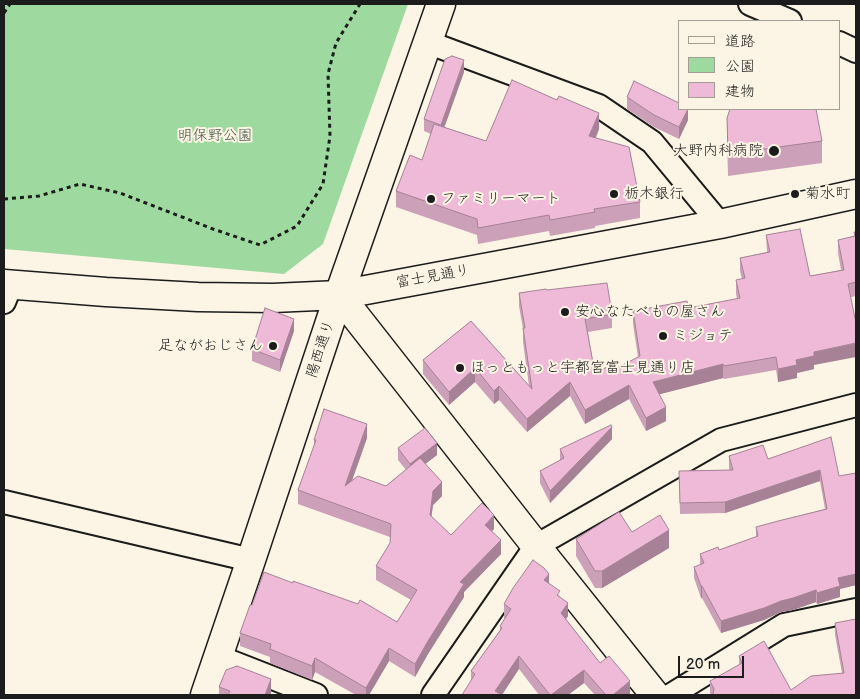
<!DOCTYPE html>
<html>
<head>
<meta charset="utf-8">
<style>
  body { margin:0 }
  #map { position:relative; width:860px; height:699px; overflow:hidden; background:#fcf5e5; font-family:"Balsamiq Sans","Klee One",sans-serif }
  canvas { display:block }
  .frame { position:absolute; inset:0; border:5px solid #1c1c1c; pointer-events:none }
  .legend { position:absolute; left:678px; top:20px; width:162px; height:90px; box-sizing:border-box; background:#fcf5e5; border:1px solid #a29e95; margin:0; padding:6px 9px; list-style:none; font-size:15px; color:#1c1c1c }
  .legend li { display:flex; align-items:center; gap:10px; height:25px }
  .legend b { width:25px; border:1px solid #a29e95 }
  .scale { position:absolute; left:678px; top:656px; width:66px; height:22px; box-sizing:border-box; border:2px solid #1c1c1c; border-top:0; padding-left:6px; font-size:15px; line-height:18px; white-space:nowrap; color:#1c1c1c; -webkit-text-stroke:4px #fcf5e5; paint-order:stroke }
</style>
</head>
<body>
<div id="map">
<canvas width="860" height="699"></canvas>
<div class="frame"></div>
<ul class="legend">
<li><b style="height:6px;background:#fcf5e5"></b>道路</li>
<li><b style="height:14px;background:#9ed9a0"></b>公園</li>
<li><b style="height:14px;background:#eebad7"></b>建物</li>
</ul>
<div class="scale">20 m</div>
</div>
<script>
const c = document.querySelector('canvas').getContext('2d');
c.lineJoin = 'round';
function fillPath(path, color) {
  c.fillStyle = color;
  c.fill(path, 'evenodd');
}
function poly(rows) {
  const path = new Path2D();
  for (const r of rows) {
    path.moveTo(r[0], r[1]);
    for (let i = 2; i < r.length; i += 2) path.lineTo(r[i], r[i + 1]);
  }
  return path;
}
function stroke(path, color, width, dash) {
  c.strokeStyle = color;
  c.lineWidth = width;
  c.lineCap = dash ? 'butt' : 'round';
  c.setLineDash(dash || []);
  c.stroke(path);
}
function label(font, color, halo, rows, align = 'center') {
  c.font = font + ' "Balsamiq Sans","Klee One",sans-serif';
  c.lineWidth = 4;
  c.setLineDash([]);
  c.textBaseline = 'middle';
  c.strokeStyle = halo;
  c.fillStyle = color;
  for (const [text, x, y, turn = 0] of rows) {
    c.save();
    c.translate(x, y);
    c.rotate((+turn || 0) * Math.PI / 180);
    c.textAlign = isNaN(turn) ? turn : align;
    if (halo) c.strokeText(text, 0, 0);
    c.fillText(text, 0, 0);
    c.restore();
  }
}
fillPath(poly([
  [4,4,408,4,323,244,284,274,4,249]
]), '#9ed9a0');
const street = poly([
  [750,4,790,21],
  [427,42,599,106,652,142,720,224],
  [839,43,856,51],
  [4,302,11,285],
  [4,502,251,560],
  [219,657,316,695],
  [433,695,536,546,721,440,856,405],
  [671,695,784,625,856,610]
]);
const secondary = poly([
  [4,284,106,292,198,297,273,298,339,295,720,224,856,194],
  [339,295,536,546,655,695],
  [205,695,251,560,339,295,441,4]
]);
stroke(street, '#1c1c1c', 26);
stroke(secondary, '#1c1c1c', 31);
stroke(poly([
  [4,13,10,4],
  [4,199,39,196,80,184,120,193,213,229,260,245,297,226,323,184,330,136,328,74,336,43,360,4]
]), '#1c1c1c', 3, [4, 4]);
stroke(street, '#fcf5e5', 22);
stroke(secondary, '#fcf5e5', 28);
fillPath(poly([
  [464,72,444,127,486,141,599,129,596,138,640,202,640,218,595,226,595,228,550,236,549,231,478,244,477,235,396,207,396,191,422,160,431,134,424,131,424,119],
  [627,97,688,109,688,120,679,139,654,127,627,109],
  [727,118,822,141,822,163,728,176,727,140],
  [854,232,856,232,856,296,851,297,814,365,814,369,797,373,797,378,778,382,776,370,724,379,723,378,659,394,666,421,646,431,629,399,585,424,570,396,527,432,499,400,494,404,475,382,449,405,423,374,423,360,471,321,529,386,523,342,523,329,519,306,519,293,547,290,612,314,612,328,588,332,595,374,613,370,638,357,633,324,633,311,689,308,737,299,736,294,736,280,742,279,740,271,740,258,767,252,766,235,810,276,841,270,838,253,838,240,854,236],
  [294,331,280,372,252,361,252,349],
  [367,438,352,481,386,486,406,470,398,460,398,448,437,455,425,464,442,496,433,505,431,517,451,535,494,529,492,531,501,554,464,592,464,597,428,654,415,677,389,661,369,695,356,695,315,672,312,680,270,663,270,657,240,646,240,633,252,605,397,622,411,600,376,580,376,566,390,543,390,537,298,504,298,490,314,446,314,440],
  [612,439,550,503,540,483,540,471,560,460,560,449],
  [729,456,768,459,839,476,856,473,856,585,840,589,840,597,817,604,816,602,793,610,781,612,764,620,721,633,702,598,701,598,694,578,694,567,700,565,700,554,719,550,756,537,756,527,825,509,820,481,725,513,680,514,679,471,729,470],
  [632,532,669,548,602,588,595,588,576,556,576,539],
  [549,584,560,597,568,616,566,619,600,663,630,694,629,695,595,695,584,683,568,695,539,695,519,669,471,680,471,671,500,630,500,626,505,619,504,618,504,604],
  [835,623,856,695,711,695,710,693,710,681,739,665,739,656,791,690,842,673,835,635],
  [219,687,271,695,219,695]
]), '#cda0b9');
fillPath(poly([
  [464,60,464,72,441,137,441,125],
  [688,109,688,120,679,139,679,127],
  [599,113,599,129,589,152,589,136],
  [294,319,294,331,280,372,280,360],
  [856,343,856,357,814,365,814,369,797,373,797,378,778,382,778,369,796,360,814,352],
  [723,364,723,378,653,396,653,382],
  [475,368,475,382,449,405,449,392],
  [570,382,570,396,527,432,527,419],
  [629,385,629,399,585,424,585,410],
  [499,386,499,400,494,404,494,391],
  [666,407,666,421,646,431,646,418],
  [367,424,367,438,345,500,345,486],
  [612,427,612,439,550,503,550,491],
  [437,443,437,455,410,476,410,464],
  [820,470,820,481,725,513,725,502],
  [442,482,442,496,433,505,430,528,430,515,433,491],
  [494,515,494,529,485,538,485,525],
  [669,530,669,548,602,588,602,571],
  [501,540,501,554,464,592,464,597,428,654,415,677,415,664,460,582],
  [549,574,549,587,544,580],
  [856,574,856,585,840,589,840,597,817,604,817,593,838,578],
  [701,586,702,586,702,598,701,598],
  [816,590,816,602,793,610,781,612,764,620,721,633,721,621,781,601],
  [568,603,568,616,561,626,561,613],
  [389,648,389,661,369,695,366,695,366,688],
  [519,656,519,669,502,695,495,691],
  [315,658,315,672,312,680,312,666],
  [584,670,584,683,568,695,551,695],
  [271,679,271,695,265,695],
  [630,681,630,694,629,695,613,695]
]), '#a78296');
const building = poly([
  [452,56,464,60,441,125,424,119,445,59,452,56],
  [512,80,557,100,559,96,599,113,589,136,629,147,640,202,594,209,595,212,550,220,549,215,478,228,477,219,396,191,410,155,422,160,434,124,486,141,512,80],
  [634,81,679,103,679,109,688,109,679,127,654,115,627,97,634,81],
  [730,109,816,109,822,141,728,154,727,118,730,109],
  [800,229,810,276,844,270,838,240,855,236,854,232,856,232,856,282,848,284,856,323,856,343,814,352,814,356,796,360,797,365,778,369,776,357,724,366,723,364,653,382,666,407,646,418,629,385,585,410,570,382,527,419,499,386,494,391,475,368,449,392,423,360,471,321,532,389,523,328,525,328,519,293,546,289,547,290,607,283,612,314,585,319,595,374,610,365,613,370,640,356,633,311,687,301,689,308,740,298,736,280,745,278,740,258,770,252,766,235,800,229],
  [265,308,294,319,280,360,252,349,265,308],
  [324,409,367,424,345,486,358,476,386,486,420,458,442,482,433,491,430,515,451,535,482,503,494,515,485,525,501,540,460,582,464,584,428,641,415,664,389,648,366,688,315,658,312,666,270,649,271,644,240,633,250,605,252,605,264,572,293,583,293,581,358,604,360,600,397,622,417,590,376,566,390,543,391,524,298,490,316,440,314,440,324,409],
  [611,425,612,427,550,491,540,471,564,458,560,449,611,425],
  [425,428,437,443,410,464,398,448,425,428],
  [831,437,839,476,856,473,856,574,838,578,840,586,817,593,816,590,793,598,781,601,764,608,721,621,702,586,701,586,694,567,704,563,700,554,718,547,719,550,758,536,756,527,778,521,827,509,820,470,725,502,680,503,679,471,733,470,729,456,763,445,768,459,831,437],
  [619,512,632,532,660,515,669,530,602,571,595,571,576,539,619,512],
  [533,560,544,568,549,574,544,580,560,591,557,595,568,603,561,613,600,663,609,656,630,681,613,695,606,695,584,670,551,695,550,695,519,656,495,691,502,695,462,695,475,674,471,671,502,628,500,626,511,609,504,604,513,588,533,560],
  [856,619,856,695,772,695,772,694,770,695,713,695,714,689,710,681,742,663,739,656,764,641,791,690,811,676,844,673,835,623,856,619],
  [237,666,271,679,265,695,228,695,230,691,219,687,226,670,237,666]
]);
fillPath(building, '#eebad7');
stroke(building, '#a78296', 1);
for (const [x, y, r, color] of [
  [774,151,6,"#1c1c1c"],
  [614,194,5,"#1c1c1c"],
  [795,194,5,"#1c1c1c"],
  [431,199,5,"#1c1c1c"],
  [565,312,5,"#1c1c1c"],
  [663,336,5,"#1c1c1c"],
  [273,346,5,"#1c1c1c"],
  [460,368,5,"#1c1c1c"]
]) {
  const dot = new Path2D();
  dot.arc(x, y, r, 0, 2 * Math.PI);
  c.fillStyle = color;
  c.fill(dot);
  stroke(dot, '#fcf5e5', 2);
}
label('15px', '#435544', '#fcf5e5', [
  ["明保野公園",215,136]
]);
label('15px', '#1c1c1c', '#fcf5e5', [
  ["大野内科病院",763,151,"right"],
  ["栃木銀行",624,194],
  ["菊水町",805,194],
  ["ファミリーマート",441,199],
  ["安心なたべもの屋さん",575,312],
  ["ミジョテ",673,336],
  ["足ながおじさん",263,346,"right"],
  ["ほっともっと宇都宮富士見通り店",470,368]
], 'left');
label('15px', '#1c1c1c', '#fcf5e5', [
  ["富士見通り",433,277,-10],
  ["陽西通り",321,349,-72]
]);
</script>
</body>
</html>
